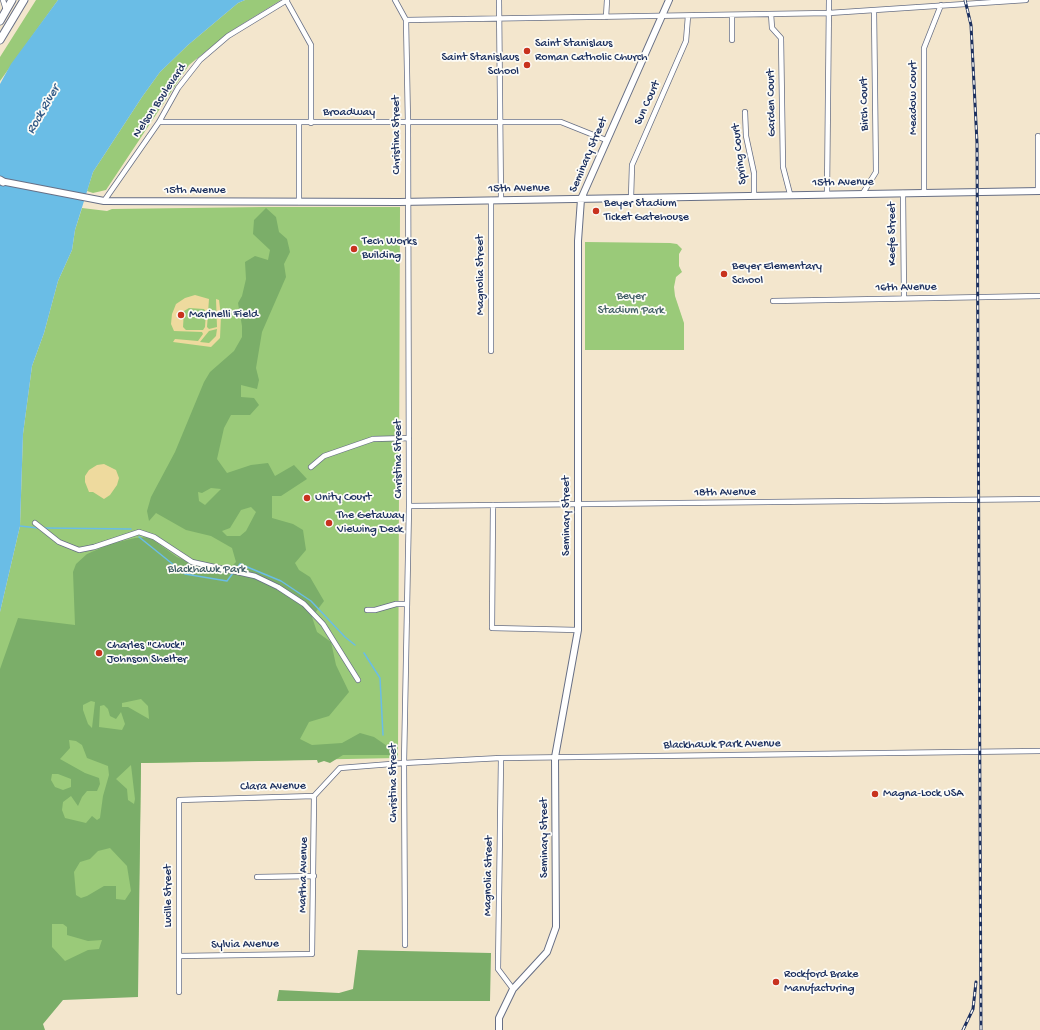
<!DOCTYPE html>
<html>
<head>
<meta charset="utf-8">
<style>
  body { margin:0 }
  canvas { display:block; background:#f3e6cd }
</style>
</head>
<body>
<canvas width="1040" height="1030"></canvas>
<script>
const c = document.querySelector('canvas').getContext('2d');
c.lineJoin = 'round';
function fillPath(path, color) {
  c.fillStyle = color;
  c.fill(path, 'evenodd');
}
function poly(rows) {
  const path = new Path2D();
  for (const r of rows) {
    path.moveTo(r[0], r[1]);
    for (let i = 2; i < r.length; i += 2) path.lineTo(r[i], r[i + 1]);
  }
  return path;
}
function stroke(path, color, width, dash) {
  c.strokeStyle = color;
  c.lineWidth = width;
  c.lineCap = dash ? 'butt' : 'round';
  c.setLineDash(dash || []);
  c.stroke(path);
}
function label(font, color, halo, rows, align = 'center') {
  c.font = font + ' "Gochi Hand",sans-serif';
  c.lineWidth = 3.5;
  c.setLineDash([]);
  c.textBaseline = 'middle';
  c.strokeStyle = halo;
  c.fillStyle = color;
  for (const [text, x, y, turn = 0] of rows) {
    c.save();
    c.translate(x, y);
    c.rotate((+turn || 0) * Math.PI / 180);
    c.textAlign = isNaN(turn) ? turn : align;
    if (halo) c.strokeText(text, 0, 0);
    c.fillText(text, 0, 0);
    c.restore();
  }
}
fillPath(poly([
  [36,0,58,0,0,81,0,57],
  [245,0,281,0,231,31,189,65,106,190,93,193,87,191,93,172,142,97,160,72,188,45,238,3],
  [264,207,400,207,398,758,141,763,138,952,0,1002,0,612,20,526,23,434,32,366,44,333,58,281,72,250,75,230,82,208,107,211,112,209],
  [585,242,670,243,677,244,682,249,679,254,679,266,682,272,676,277,674,287,675,296,684,323,684,350,585,350]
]), '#9aca79');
fillPath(poly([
  [266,208,276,217,279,232,287,239,290,252,284,264,286,277,262,332,256,368,259,380,257,389,241,385,241,397,254,398,259,405,250,415,231,415,224,428,217,459,227,473,251,465,268,463,275,476,294,465,307,479,281,496,272,496,272,518,293,524,303,530,306,550,295,563,299,570,310,577,324,601,312,617,317,632,331,642,336,665,349,692,329,716,309,722,300,739,312,745,342,743,360,733,374,737,390,748,393,755,343,755,330,763,324,761,318,763,317,760,141,763,138,997,63,1000,43,1024,45,1030,0,1030,0,669,18,618,75,625,73,572,76,564,87,554,110,544,135,538,149,537,177,557,200,567,225,573,236,562,232,548,211,536,186,530,156,513,149,521,147,511,151,497,175,452,204,382,210,372,234,351,242,337,242,326,238,303,242,296,246,279,245,262,255,256,268,260,270,250,253,234,254,220],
  [211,488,221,489,205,505,199,501,198,492,202,493],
  [251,507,256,512,246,531,240,536,227,536,222,531,230,528,241,510],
  [141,699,148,706,149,719,128,707,122,707,122,703],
  [91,701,95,702,92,728,88,724,83,710,83,705],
  [104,705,108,709,110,716,116,719,121,712,125,724,122,730,99,727,100,706],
  [69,740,76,741,82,745,87,758,108,766,109,775,103,796,100,818,97,820,92,816,86,823,65,818,62,810,63,802,71,796,78,806,82,797,87,791,97,791,100,784,99,778,85,773,60,759,70,748],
  [131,765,135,799,134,804,128,800,127,789,116,779],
  [52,774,58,774,71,779,71,787,63,790,55,787,51,780],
  [110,848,127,866,131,891,125,900,116,899,116,886,104,886,87,896,81,898,76,895,74,872,80,862,90,859,98,851],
  [52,924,63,924,67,927,67,935,88,941,102,940,99,949,88,950,65,961,52,947],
  [358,950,491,953,490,1001,277,1001,279,990,339,993,353,989]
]), '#7bae69');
fillPath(poly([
  [195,295,209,299,207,327,209,329,217,327,216,299,219,300,221,316,220,338,211,347,173,342,175,339,198,341,203,334,202,332,174,331,171,324,172,314,176,304,185,298],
  [189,308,204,309,206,312,205,327,203,330,186,330,183,327,184,311],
  [217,329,216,336,209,343,200,342,209,331],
  [104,464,116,470,119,478,117,485,110,495,104,499,93,492,89,492,85,482,85,476,89,470,97,465]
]), '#eeda9e');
fillPath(poly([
  [58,0,245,0,238,3,188,45,160,72,142,97,93,172,75,230,72,250,58,281,44,333,32,366,23,434,20,526,0,612,0,84,11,64]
]), '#6abde6');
stroke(poly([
  [20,526,38,528],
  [44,528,131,529],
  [139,537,185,574,227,581,233,573],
  [236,570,240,564,281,581,311,601,345,637,355,645],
  [364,653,380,678,383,735]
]), '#6abde6', 1.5);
const street = poly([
  [3,0,6,10],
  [286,0,311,45,311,123],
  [395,0,406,20,408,123,409,506,404,763,405,945],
  [499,0,501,200],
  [771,14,772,28,781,38,783,167,790,194],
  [732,15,732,40],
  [606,17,607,0],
  [406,20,829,13,1026,0],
  [745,112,746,136,754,173,754,195],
  [159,122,561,122,606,140],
  [299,123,299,202],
  [1038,136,1038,191],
  [863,193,876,172,874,11],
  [903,193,904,298],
  [924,193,924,48,941,5],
  [827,194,829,0],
  [631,198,632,165,686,41,688,16],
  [491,200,491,351],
  [104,201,159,122,178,88,200,60,228,36,287,0],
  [773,301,1040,296],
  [311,467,324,456,373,439,409,438],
  [493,505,492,628,578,630],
  [409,506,1040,499],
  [35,523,59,542,79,550,94,547,139,532,154,537,192,562,255,576,278,587,304,604,323,624,358,680],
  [367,610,375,610,396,604,407,604],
  [501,758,498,969,513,989],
  [257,877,314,876],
  [179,956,312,954,314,796],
  [179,992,179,800,314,796,340,768,404,763,501,758,1040,751]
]);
const secondary = poly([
  [0,181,104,201,399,202,1040,191],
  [499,1030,499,1018,513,989,547,952,556,927,555,757,578,630,578,241,581,199,669,0]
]);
const primary = poly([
  [0,21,12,0],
  [0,40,24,0],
  [0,180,3,182]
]);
stroke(street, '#676f85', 6);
stroke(secondary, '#676f85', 8);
stroke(primary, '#676f85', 9);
stroke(street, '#fff', 4.5);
stroke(secondary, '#fff', 6);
stroke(primary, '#fff', 7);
const rail = poly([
  [965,0,971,25,977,143,981,1030],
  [963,1030,973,1009,976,982]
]);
stroke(rail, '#1b2f5e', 3);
stroke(rail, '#fdfcf7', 1.5, [4.5]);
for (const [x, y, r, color] of [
  [527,51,4,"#c8321e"],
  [527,65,4,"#c8321e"],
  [596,211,4,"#c8321e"],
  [354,249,4,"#c8321e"],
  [724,274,4,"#c8321e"],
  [181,315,4,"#c8321e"],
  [307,498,4,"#c8321e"],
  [329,523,4,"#c8321e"],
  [99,653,4,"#c8321e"],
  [875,794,4,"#c8321e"],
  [776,982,4,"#c8321e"]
]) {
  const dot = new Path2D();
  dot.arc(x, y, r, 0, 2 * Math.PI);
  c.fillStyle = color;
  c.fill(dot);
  stroke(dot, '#fdfcf7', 1.5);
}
label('12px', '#1b2f5e', '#fdfcf7', [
  ["Saint Stanislaus",535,44],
  ["Roman Catholic Church",535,58],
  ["Saint Stanislaus",519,58,"right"],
  ["School",519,72,"right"],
  ["Beyer Stadium",604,204],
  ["Ticket Gatehouse",604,218],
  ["Tech Works",362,242],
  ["Building",362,256],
  ["Beyer Elementary",732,267],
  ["School",732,281],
  ["Marinelli Field",189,315],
  ["Unity Court",315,498],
  ["The Getaway",337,516],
  ["Viewing Deck",337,530],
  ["Charles \"Chuck\"",107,646],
  ["Johnson Shelter",107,660],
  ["Magna-Lock USA",883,794],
  ["Rockford Brake",784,975],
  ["Manufacturing",784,989]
], 'left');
label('12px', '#1b2f5e', '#fdfcf7', [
  ["Meadow Court",914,98,-90],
  ["Nelson Boulevard",160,101,-56],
  ["Sun Court",648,103,-66],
  ["Garden Court",772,103,-91],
  ["Birch Court",865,104,-91],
  ["Broadway",349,113],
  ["Christina Street",397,135,-90],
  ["Spring Court",740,154,-97],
  ["Seminary Street",589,155,-67],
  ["15th Avenue",843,183,-1],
  ["15th Avenue",519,189,-1],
  ["15th Avenue",195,191],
  ["Keefe Street",893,234,-90],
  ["Magnolia Street",481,275,-90],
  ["16th Avenue",906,288,-1],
  ["Christina Street",399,459,-90],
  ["18th Avenue",725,493,-1],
  ["Seminary Street",567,516,-90],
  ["Blackhawk Park Avenue",722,745,-1],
  ["Christina Street",394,783,-90],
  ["Clara Avenue",273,787,-1],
  ["Seminary Street",545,838,-90],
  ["Martha Avenue",304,875,-89],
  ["Magnolia Street",489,876,-89],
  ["Lucille Street",169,896,-90],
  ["Sylvia Avenue",245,945,-1]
]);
label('12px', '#415e66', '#fdfcf7', [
  ["Beyer",631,297],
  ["Stadium Park",631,311],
  ["Blackhawk Park",207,570]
]);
label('italic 13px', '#335a87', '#fdfcf7', [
  ["Rock River",44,110,-60]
]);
</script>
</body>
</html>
